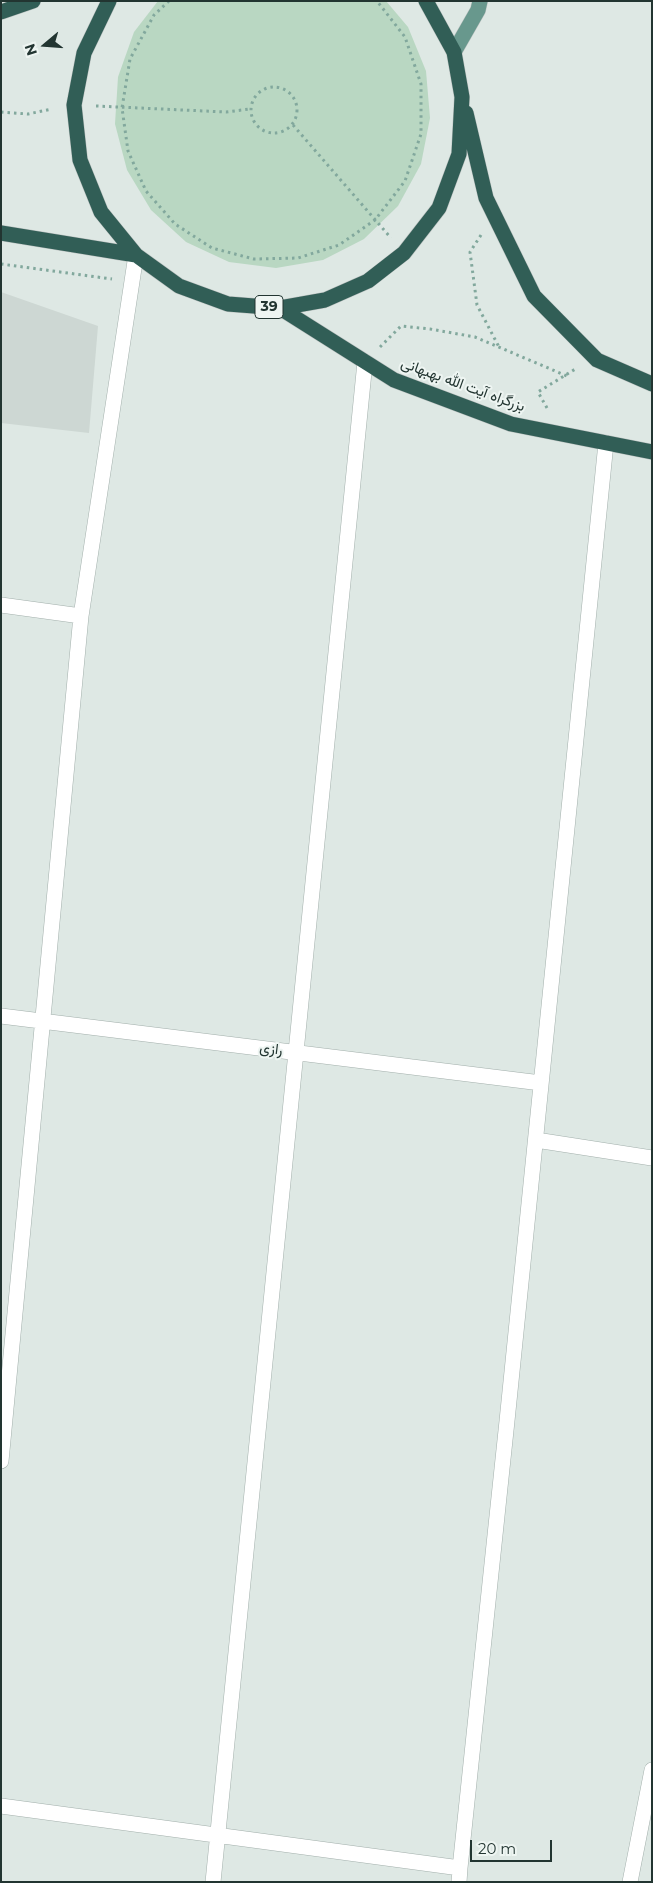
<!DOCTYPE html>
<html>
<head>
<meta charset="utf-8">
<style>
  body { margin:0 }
  #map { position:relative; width:653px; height:1883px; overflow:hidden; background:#dee8e4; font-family:Montserrat,sans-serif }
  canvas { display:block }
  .frame { position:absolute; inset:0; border:2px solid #223531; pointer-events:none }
  .north { position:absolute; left:20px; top:20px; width:50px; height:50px; -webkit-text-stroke:4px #eef5f2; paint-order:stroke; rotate:252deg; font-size:14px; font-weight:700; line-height:20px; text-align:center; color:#223531 }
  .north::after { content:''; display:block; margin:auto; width:18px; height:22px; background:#223531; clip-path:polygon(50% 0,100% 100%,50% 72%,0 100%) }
  .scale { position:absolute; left:470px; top:1840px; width:82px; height:22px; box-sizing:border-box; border:2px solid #223531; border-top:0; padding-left:6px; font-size:15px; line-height:18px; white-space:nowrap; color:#223531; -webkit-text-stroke:4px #eef5f2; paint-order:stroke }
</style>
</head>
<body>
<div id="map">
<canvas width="653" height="1883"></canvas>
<div class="frame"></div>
<div class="north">N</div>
<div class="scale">20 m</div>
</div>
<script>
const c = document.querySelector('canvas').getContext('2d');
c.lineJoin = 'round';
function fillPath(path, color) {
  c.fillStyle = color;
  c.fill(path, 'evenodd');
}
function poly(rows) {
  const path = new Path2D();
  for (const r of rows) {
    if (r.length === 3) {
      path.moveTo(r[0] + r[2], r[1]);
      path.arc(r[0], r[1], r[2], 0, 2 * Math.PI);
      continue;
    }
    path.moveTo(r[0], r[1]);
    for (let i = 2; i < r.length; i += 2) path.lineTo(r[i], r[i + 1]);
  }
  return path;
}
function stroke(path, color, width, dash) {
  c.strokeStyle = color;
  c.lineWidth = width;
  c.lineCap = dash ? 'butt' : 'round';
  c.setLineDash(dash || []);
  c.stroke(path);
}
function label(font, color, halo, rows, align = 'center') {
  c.font = font + ' Montserrat,Vazirmatn,sans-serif';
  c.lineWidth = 4;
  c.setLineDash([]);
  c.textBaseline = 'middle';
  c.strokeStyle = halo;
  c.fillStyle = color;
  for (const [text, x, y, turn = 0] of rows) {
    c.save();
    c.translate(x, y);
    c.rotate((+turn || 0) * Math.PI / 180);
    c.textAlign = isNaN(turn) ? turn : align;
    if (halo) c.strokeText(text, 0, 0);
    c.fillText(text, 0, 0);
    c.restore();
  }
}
fillPath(poly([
  [1,292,98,326,89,433,1,423]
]), '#cdd7d3');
fillPath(poly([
  [158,1,386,1,408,27,426,71,430,118,421,164,398,206,364,239,323,260,276,268,229,262,186,242,151,210,127,170,115,124,118,77,134,32]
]), '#b9d7c2');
const minor = poly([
  [1,605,81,616,136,255],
  [1,1016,541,1083],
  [536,1140,652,1158],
  [1,1461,81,616],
  [1,1806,460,1868,459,1882],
  [460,1868,507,1421,606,443],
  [213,1882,365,362],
  [630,1882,652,1770]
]);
const major = poly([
  [454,52,478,10,480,1]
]);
const highway = poly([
  [109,1,84,53,74,105,80,160,101,212,136,255,179,286,228,304,280,308,325,300,368,281,404,253,439,208,459,154,462,97,454,52,426,1],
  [1,12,33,1],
  [466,113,486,198,534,296,597,360,652,384],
  [1,233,136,255],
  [280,308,394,380,511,424,652,452]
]);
stroke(minor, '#a2afab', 16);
stroke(major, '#bdc2c1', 16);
stroke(highway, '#bdc2c1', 16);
stroke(poly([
  [169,1,154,15,130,59,122,108,128,151,146,191,175,224,212,248,254,259,298,258,339,245,375,220,405,181,421,134,421,84,405,37,377,1],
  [274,110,23],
  [96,106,226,112,250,109],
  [1,112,28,114,52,109],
  [293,125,391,238],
  [481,235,470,252,477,305,499,347],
  [1,264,112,279],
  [380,347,401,326,430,329,475,337,567,376],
  [547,408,538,392,577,368]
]), '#82a89d', 3, [2.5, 4]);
stroke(minor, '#fff', 15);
stroke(major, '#68988d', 15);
stroke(highway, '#315e56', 15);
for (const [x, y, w] of [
  [269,307,28]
]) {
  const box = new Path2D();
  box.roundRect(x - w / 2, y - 11.5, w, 23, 4);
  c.fillStyle = '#eef5f2';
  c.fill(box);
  stroke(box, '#223531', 1);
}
label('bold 14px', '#223531', null, [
  ["39",269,307]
]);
label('15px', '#223531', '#eef5f2', [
  ["بزرگراه آیت الله بهبهانی",463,385,20],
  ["رازی",271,1049,7]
]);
</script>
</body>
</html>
